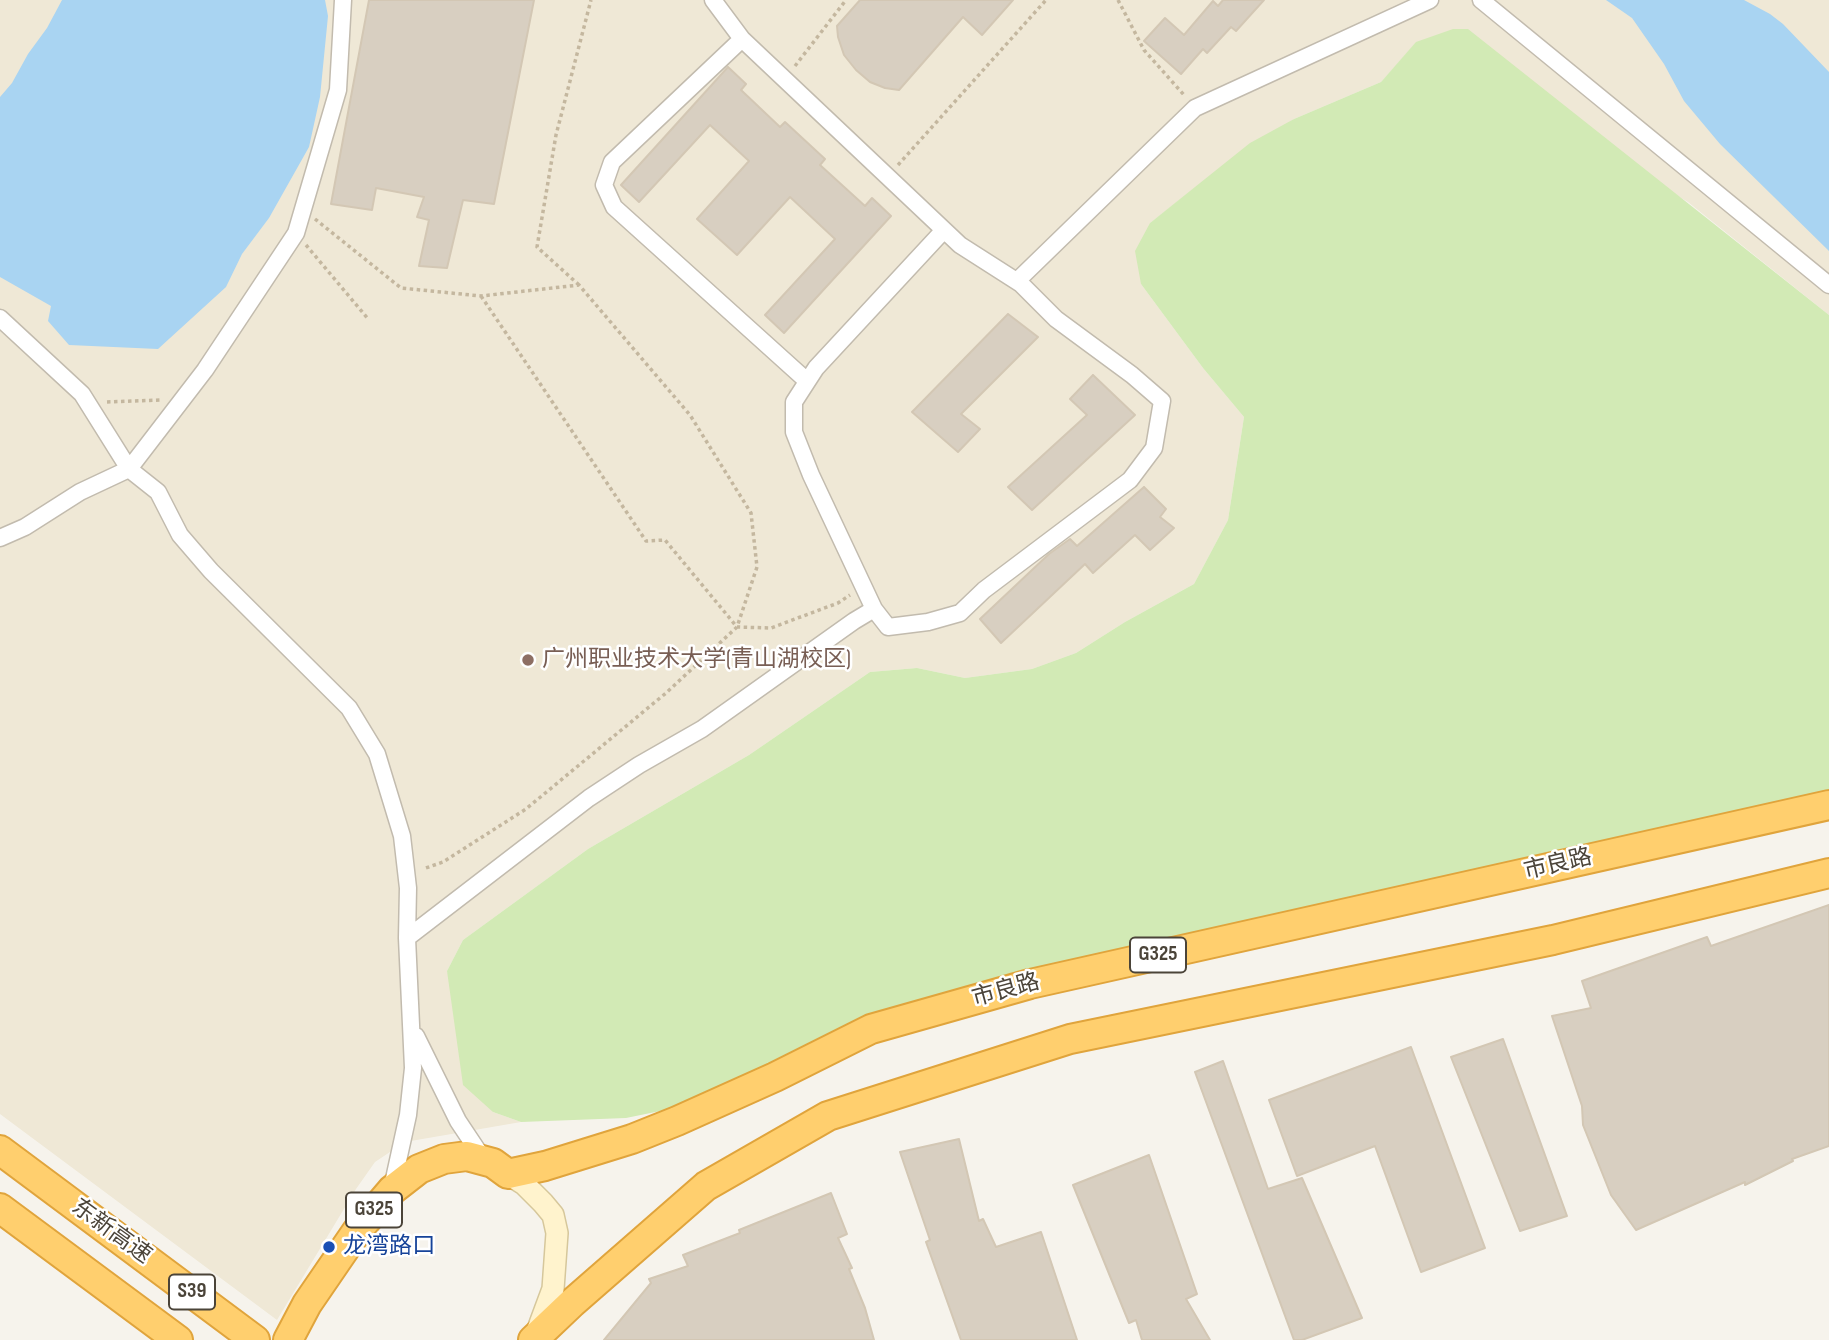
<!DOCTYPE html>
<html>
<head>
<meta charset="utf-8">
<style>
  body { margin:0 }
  canvas { display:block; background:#f6f3ec }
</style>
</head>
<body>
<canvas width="1829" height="1340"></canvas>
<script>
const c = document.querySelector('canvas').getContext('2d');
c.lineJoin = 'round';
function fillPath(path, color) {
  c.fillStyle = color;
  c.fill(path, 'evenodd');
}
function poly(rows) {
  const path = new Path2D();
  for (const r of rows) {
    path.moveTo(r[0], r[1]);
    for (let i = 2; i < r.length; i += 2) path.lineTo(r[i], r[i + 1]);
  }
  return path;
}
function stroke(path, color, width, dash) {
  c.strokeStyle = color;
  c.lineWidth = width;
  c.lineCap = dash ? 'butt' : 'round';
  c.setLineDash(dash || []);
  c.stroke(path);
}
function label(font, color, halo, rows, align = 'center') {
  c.font = font + ' "Sofia Sans Condensed","Noto Sans SC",sans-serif';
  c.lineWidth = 5;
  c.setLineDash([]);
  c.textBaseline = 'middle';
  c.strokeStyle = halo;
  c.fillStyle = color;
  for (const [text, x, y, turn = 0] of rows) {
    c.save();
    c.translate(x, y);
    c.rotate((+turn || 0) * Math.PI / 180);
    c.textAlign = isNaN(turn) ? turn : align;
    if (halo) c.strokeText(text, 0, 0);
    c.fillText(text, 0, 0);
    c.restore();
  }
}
fillPath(poly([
  [0,0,1829,0,1829,315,1688,202,1417,42,1381,82,1294,119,1190,192,1150,223,1141,284,1203,368,1244,417,1228,520,1194,584,1125,622,1076,653,1032,669,965,678,917,668,870,672,749,755,588,849,463,940,447,971,493,1112,521,1122,405,1142,375,1162,356,1189,277,1320,0,1114]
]), '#efe8d6');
fillPath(poly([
  [1453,29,1468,29,1829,315,1829,795,945,998,675,1108,626,1118,521,1122,493,1112,463,1085,447,971,463,940,588,849,749,755,870,672,917,668,965,678,1032,669,1076,653,1125,622,1194,584,1228,520,1244,417,1203,368,1141,284,1135,251,1150,223,1250,143,1294,119,1381,82,1416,42]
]), '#d2eab5');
fillPath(poly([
  [62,0,325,0,328,16,320,97,309,147,269,218,242,254,226,287,158,349,69,345,48,321,51,306,0,277,0,97,12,83,28,54,47,28],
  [1606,0,1744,0,1770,14,1783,24,1829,72,1829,251,1720,144,1684,101,1664,64,1632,18]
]), '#a9d4f2');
const building = poly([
  [369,0,534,0,494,204,463,200,447,268,419,266,429,220,417,217,424,197,376,188,372,210,331,204,369,0],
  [860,0,1013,0,982,35,963,17,899,90,885,88,870,82,856,70,844,55,838,37,837,26,860,0],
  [1223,0,1264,0,1236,31,1231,27,1207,53,1203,49,1181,74,1144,41,1165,18,1184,35,1213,1,1218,6,1223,0],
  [728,67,746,84,741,90,780,127,785,122,825,159,820,165,865,206,872,198,891,216,784,333,765,315,835,239,790,197,737,255,697,219,749,161,710,125,639,202,621,185,728,67],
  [1008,314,1038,337,961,414,980,429,958,452,912,412,1008,314],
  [1093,375,1135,415,1032,510,1008,487,1087,415,1070,399,1093,375],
  [1144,487,1166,509,1160,517,1174,528,1150,550,1135,535,1093,573,1085,564,1001,643,980,619,1049,554,1070,539,1077,546,1144,487],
  [1829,905,1829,1146,1792,1159,1793,1161,1745,1185,1745,1182,1636,1230,1611,1195,1583,1125,1582,1106,1552,1016,1591,1008,1582,981,1707,937,1711,946,1829,905],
  [1503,1039,1567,1216,1520,1231,1451,1057,1503,1039],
  [1411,1047,1485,1248,1421,1272,1375,1146,1297,1176,1269,1100,1411,1047],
  [1223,1061,1268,1189,1302,1178,1362,1318,1302,1340,1294,1340,1195,1072,1223,1061],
  [959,1139,979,1221,983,1219,996,1247,1041,1232,1077,1340,961,1340,926,1242,930,1240,900,1152,959,1139],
  [1149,1155,1197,1294,1186,1299,1210,1340,1142,1340,1136,1320,1129,1323,1073,1185,1149,1155],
  [831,1193,847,1234,838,1238,852,1268,849,1269,865,1308,874,1340,604,1340,651,1283,649,1279,688,1266,683,1255,740,1233,739,1230,831,1193]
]);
fillPath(building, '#d8cfc1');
stroke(building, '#d3c7b4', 2);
const street = poly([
  [713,0,742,39,960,245,1021,284],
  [1481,0,1829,285],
  [742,39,612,162,604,185,614,207,807,381],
  [0,318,82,394,129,469,158,492,180,535,211,571,349,708,377,754,402,836,408,888,407,938],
  [0,538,25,527,80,492,129,469,205,370,296,233,338,90,343,0],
  [874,609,811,475,794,432,794,402,816,368,944,230],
  [416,1036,458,1121,484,1160],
  [392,1188,408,1115,413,1068,407,938,589,798,639,765,702,729,854,621,874,609,888,627,928,622,960,613,984,590,1130,480,1154,448,1162,401,1132,375,1056,319,1021,284,1020,278,1195,108,1430,0]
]);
const secondary = poly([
  [508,1174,524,1184,543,1203,553,1215,557,1233,553,1289,537,1332]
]);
const highway = poly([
  [0,1150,255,1340],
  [0,1208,178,1340],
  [288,1340,307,1304,357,1231,392,1190,419,1169,444,1159,467,1156,493,1163,508,1174,545,1166,632,1139,677,1121,775,1077,871,1029,1030,984,1829,805],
  [533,1340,572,1303,706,1186,828,1116,1070,1039,1553,940,1829,873]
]);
stroke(street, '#c2bbae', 19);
stroke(secondary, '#d6c79b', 24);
stroke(highway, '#e0a43c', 32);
stroke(poly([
  [1118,0,1144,50,1184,95],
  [795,66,846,0],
  [898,165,1046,0],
  [315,219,401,288,481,296,579,285,690,415,751,513,757,567,737,627,666,693,526,809,443,862,423,869],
  [306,245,369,320],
  [579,285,537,247,556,135,591,0],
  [481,296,646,541,665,540,737,627,771,628,838,603,850,595],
  [107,402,162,400]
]), '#c4b79f', 3.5, [3.5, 3.5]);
stroke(street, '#fff', 16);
stroke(secondary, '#fff3cd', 21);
stroke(highway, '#ffcf6e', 28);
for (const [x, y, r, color] of [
  [528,660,7,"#8d6e63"],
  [329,1247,7,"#1a4fb4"]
]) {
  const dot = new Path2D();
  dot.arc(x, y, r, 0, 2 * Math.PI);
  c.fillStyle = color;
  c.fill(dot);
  stroke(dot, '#fff', 2.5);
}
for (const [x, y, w] of [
  [1158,955,56],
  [374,1210,56],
  [192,1292,46]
]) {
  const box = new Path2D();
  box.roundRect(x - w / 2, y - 17.5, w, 35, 5);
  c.fillStyle = '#fff';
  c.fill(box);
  stroke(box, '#4b4439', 2);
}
label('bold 21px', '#4b4439', null, [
  ["G325",1158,955],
  ["G325",374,1210],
  ["S39",192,1292]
]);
label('23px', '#785e54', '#fff', [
  ["广州职业技术大学(青山湖校区)",542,660]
], 'left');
label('23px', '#4b4439', '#fff', [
  ["市良路",1558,865,-13],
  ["市良路",1006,991,-15],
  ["东新高速",111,1232,36]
]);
label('23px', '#164399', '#fff', [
  ["龙湾路口",343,1247]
], 'left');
</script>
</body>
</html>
